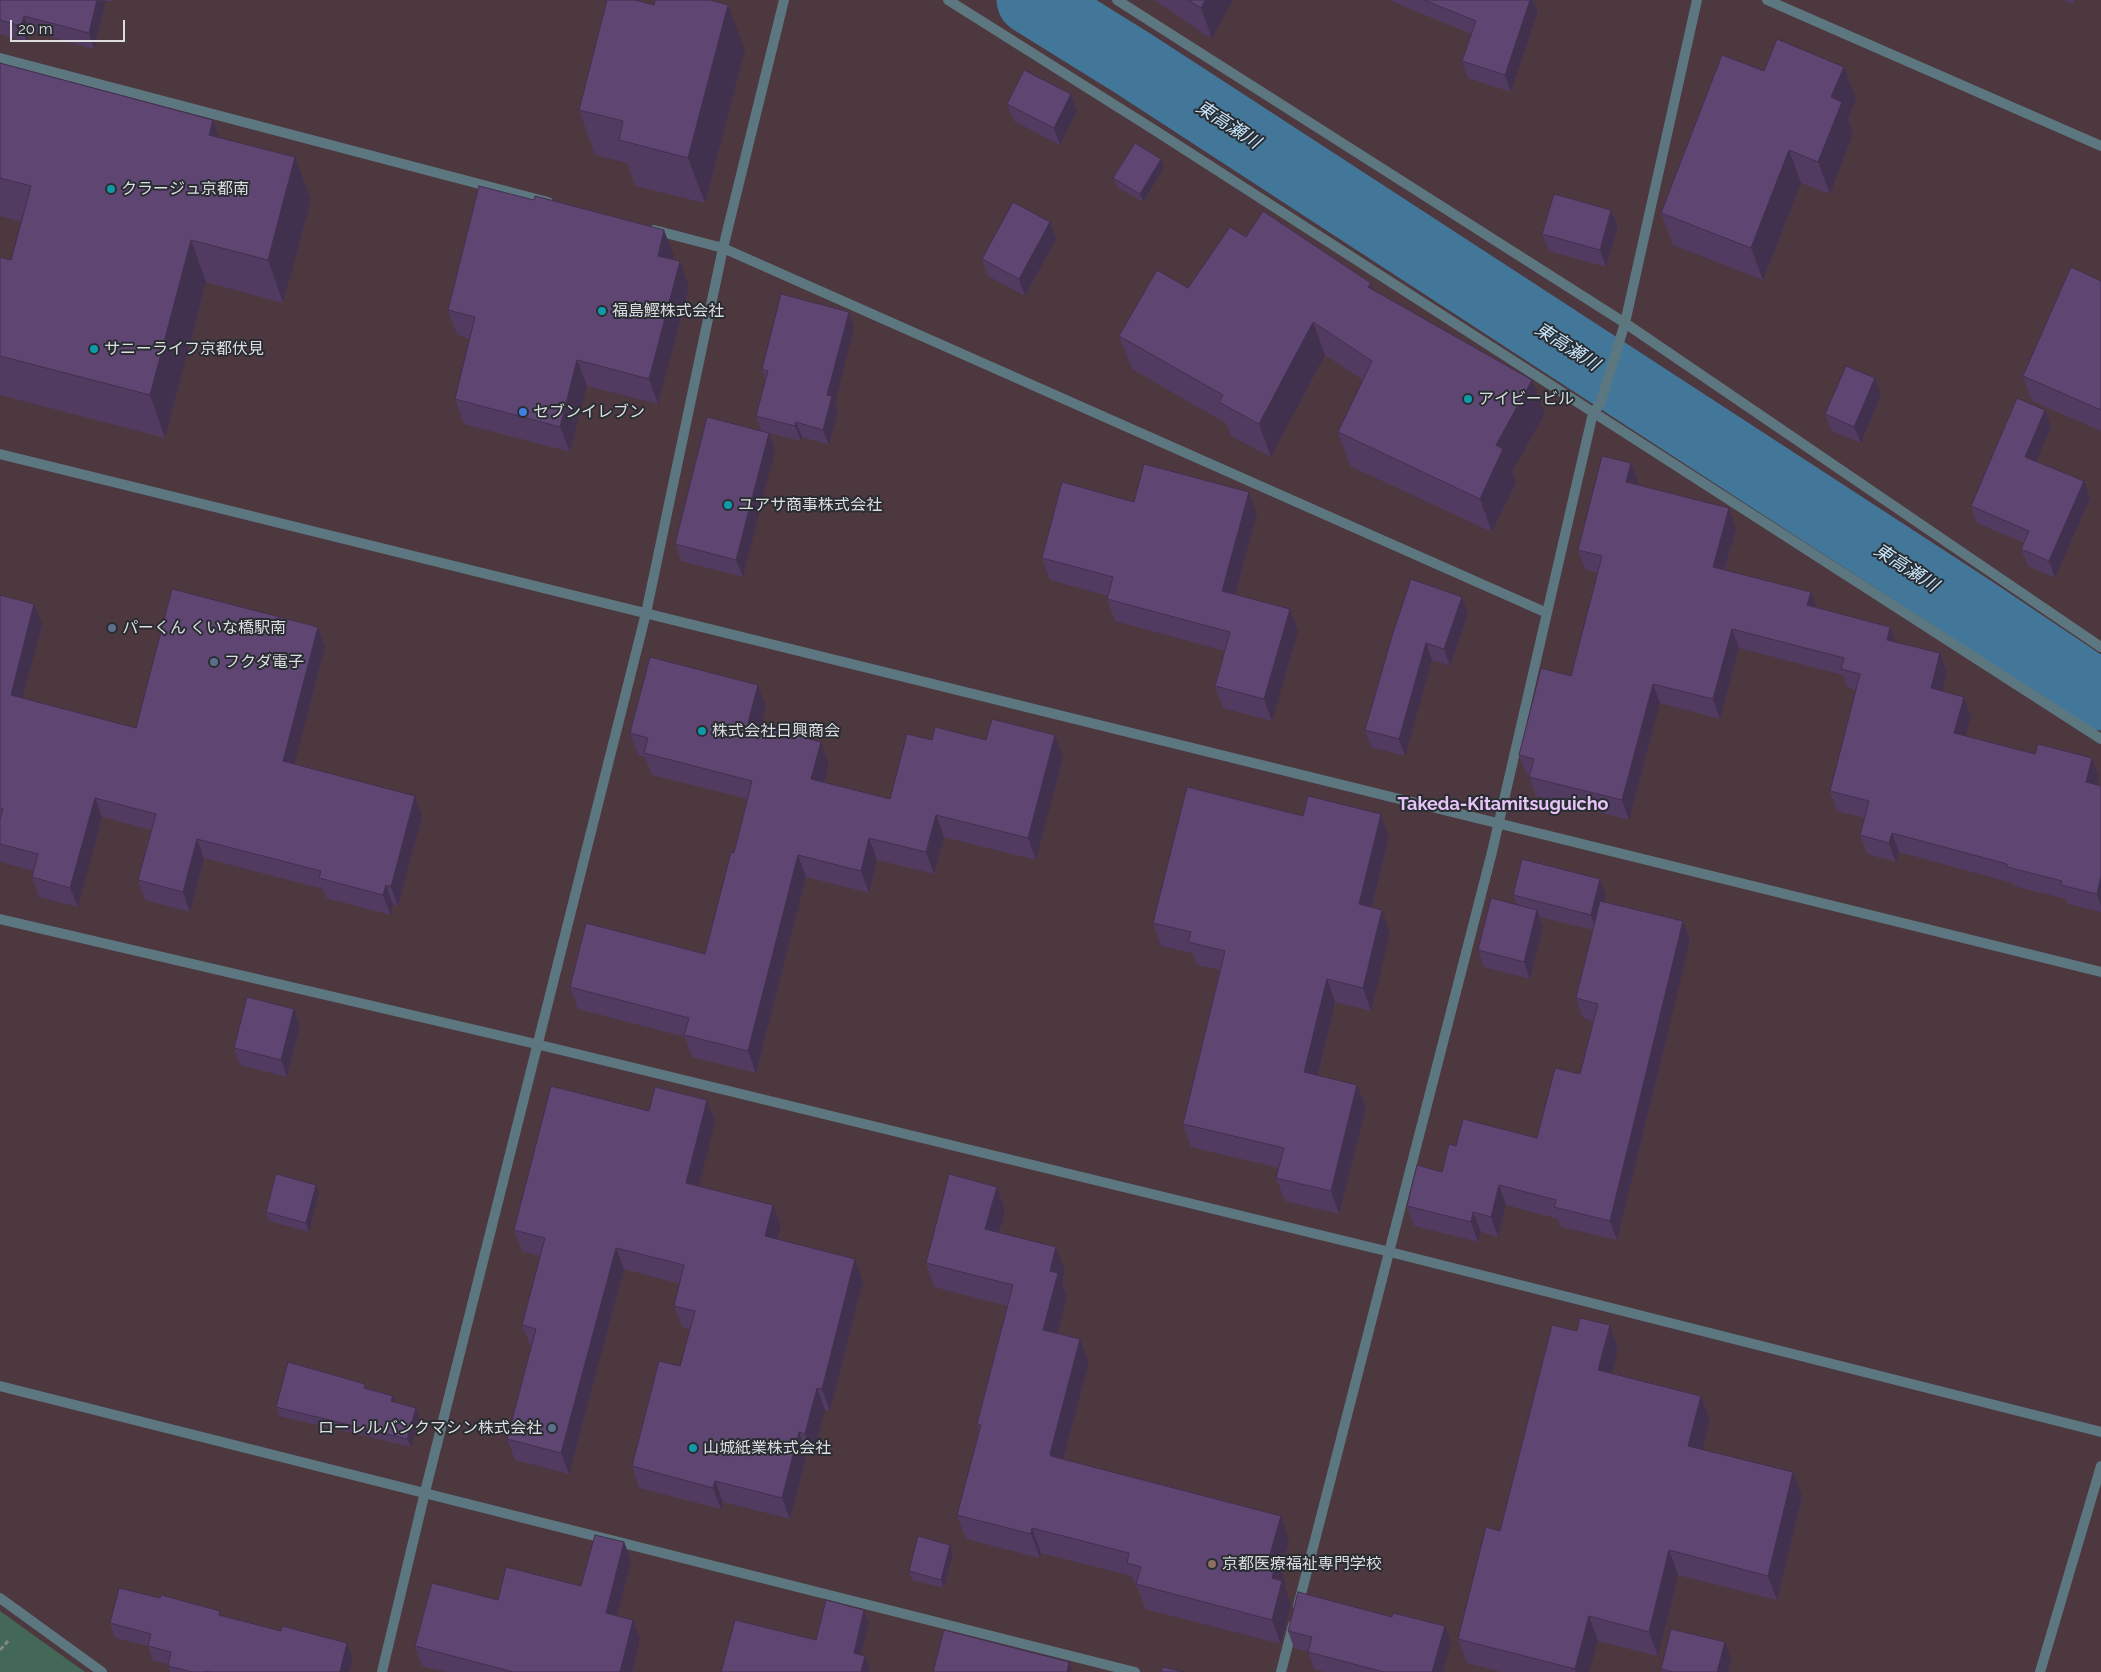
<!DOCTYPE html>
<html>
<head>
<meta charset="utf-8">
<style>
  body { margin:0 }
  #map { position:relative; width:2101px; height:1672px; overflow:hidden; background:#33373c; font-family:Raleway,sans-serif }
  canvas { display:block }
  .scale { position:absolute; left:10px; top:20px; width:115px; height:22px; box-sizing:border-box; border:2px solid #dbdde1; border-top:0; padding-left:6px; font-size:15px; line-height:18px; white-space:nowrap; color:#dbdde1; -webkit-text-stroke:4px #292d32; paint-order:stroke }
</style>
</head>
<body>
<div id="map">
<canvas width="2101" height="1672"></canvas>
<div class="scale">20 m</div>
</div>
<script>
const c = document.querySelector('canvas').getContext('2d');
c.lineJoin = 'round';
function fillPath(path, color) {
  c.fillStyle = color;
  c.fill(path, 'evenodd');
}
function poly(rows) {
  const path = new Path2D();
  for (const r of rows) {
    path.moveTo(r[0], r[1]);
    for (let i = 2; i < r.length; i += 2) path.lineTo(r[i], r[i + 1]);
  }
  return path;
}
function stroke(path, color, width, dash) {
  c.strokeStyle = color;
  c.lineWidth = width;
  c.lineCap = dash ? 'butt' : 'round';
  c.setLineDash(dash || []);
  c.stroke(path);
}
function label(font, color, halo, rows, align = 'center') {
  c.font = font + ' Raleway,"Noto Sans JP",sans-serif';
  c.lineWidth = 4;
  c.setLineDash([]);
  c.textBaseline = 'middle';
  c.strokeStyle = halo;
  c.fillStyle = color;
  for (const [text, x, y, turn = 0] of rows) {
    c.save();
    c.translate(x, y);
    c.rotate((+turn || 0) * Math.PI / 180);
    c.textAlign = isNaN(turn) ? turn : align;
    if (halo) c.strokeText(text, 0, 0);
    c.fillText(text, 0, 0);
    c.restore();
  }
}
fillPath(poly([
  [0,0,2101,0,2101,1672,0,1672]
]), '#4c383e');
fillPath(poly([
  [0,1611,85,1672,0,1672]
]), '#446857');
stroke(poly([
  [1031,0,1134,64,1971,609,2101,696]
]), '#437799', 69);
stroke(poly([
  [0,1650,8,1641]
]), '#84878c', 3, [5, 2.5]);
stroke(poly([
  [948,0,1156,131,2101,739],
  [1117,0,1625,323,2101,647],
  [1767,0,2101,146],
  [0,58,548,202],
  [654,230,723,248,1547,613],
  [0,919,536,1044,1390,1252,2101,1432],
  [0,1386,1135,1672],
  [0,1598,102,1672],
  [1298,1606,1492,852,1593,413,1600,404,1625,323,1697,0],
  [382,1672,425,1492,646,613,723,248,784,0],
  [1281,1672,1293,1625]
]), '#5c7780', 10);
stroke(poly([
  [0,454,2101,972],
  [2040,1672,2101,1466]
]), '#5c7780', 10);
fillPath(poly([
  [0,0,113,0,112,2,106,1,94,49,30,31,27,42,0,34],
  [1154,0,1233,0,1212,39],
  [1389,0,1533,0,1538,11,1511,92,1468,78,1462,61,1471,34],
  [2064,0,2075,0,2073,4],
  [745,50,705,203,635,186,627,163,595,155,579,110],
  [0,63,213,120,220,138,295,157,311,200,283,303,206,282,165,438,0,395,0,257,11,260,21,222,0,216],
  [1764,71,1856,99,1848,119,1853,134,1830,194,1801,183,1763,280,1673,245,1661,213],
  [1007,104,1077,111,1060,145,1014,121],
  [1164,168,1143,202,1117,187,1113,178],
  [1611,210,1618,227,1606,267,1549,251,1542,234],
  [1246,237,1374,290,1532,380,1545,413,1512,472,1516,482,1492,532,1350,466,1338,432,1363,380,1325,355,1271,457,1231,436,1227,424,1132,369,1119,336,1188,288],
  [1056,239,1025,296,988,276,982,259],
  [674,256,673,260,689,287,658,404,587,386,570,452,464,424,455,399,470,339,457,335,448,310],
  [2101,281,2101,431,2032,401,2023,376],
  [854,327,835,403,838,411,829,445,802,437,801,441,769,433,775,450,743,577,681,561,675,544,761,431,756,416,765,380,762,369],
  [1881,395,1861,443,1832,431,1825,414],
  [2045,410,2051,427,2036,461,2084,481,2090,498,2055,578,2028,566,2021,549,2024,543,1977,523,1971,506],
  [1631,463,1638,482,1638,485,1729,508,1736,528,1725,570,1816,607,1896,643,1940,653,1947,673,1942,691,1964,697,1971,716,1965,736,2099,777,2097,785,2101,786,2101,912,2068,904,2066,899,2014,886,2012,883,1899,852,1896,862,1867,854,1860,835,1865,818,1837,811,1830,791,1856,690,1848,688,1843,675,1739,648,1720,719,1660,703,1629,820,1536,796,1529,777,1530,775,1526,774,1519,755,1571,676,1598,573,1585,569,1578,550],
  [1134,502,1257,514,1235,595,1298,631,1272,721,1223,708,1215,686,1225,651,1115,621,1107,599,1108,596,1050,580,1042,558],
  [0,595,42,624,22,698,136,728,325,647,294,764,422,816,398,906,393,905,391,915,326,898,323,889,204,858,190,912,145,900,138,880,151,830,102,817,78,907,39,897,32,877,33,871,1,862,0,860],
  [1462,597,1468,614,1450,666,1432,660,1405,756,1371,747,1365,730,1392,636],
  [758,685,766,707,761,727,829,764,824,783,890,799,932,740,986,740,1055,735,1063,757,1036,860,944,837,934,874,877,860,869,893,806,877,756,1073,692,1057,685,1037,578,1009,570,987,705,954,734,853,748,799,652,775,645,757,638,755,630,733],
  [1381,814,1389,837,1372,908,1390,933,1371,1011,1335,1002,1318,1075,1357,1085,1366,1108,1339,1214,1285,1201,1276,1178,1279,1168,1191,1147,1183,1124,1220,970,1197,965,1193,953,1161,946,1153,923,1303,816],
  [1513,895,1606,895,1605,902,1683,921,1690,941,1617,1240,1561,1227,1558,1219,1506,1205,1498,1237,1481,1232,1478,1242,1414,1226,1407,1206,1442,1172,1456,1146,1537,1138,1580,1074,1593,1021,1583,1018,1576,998,1593,930,1540,917,1543,927,1530,979,1484,967,1478,950,1517,905],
  [300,1026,287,1077,240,1065,234,1048],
  [707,1100,715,1122,698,1186,773,1205,781,1226,778,1240,863,1281,830,1411,825,1410,813,1455,807,1454,790,1519,723,1502,721,1509,639,1488,632,1466,680,1366,690,1329,682,1327,674,1306,680,1284,624,1269,569,1474,515,1460,507,1439,531,1347,522,1325,540,1256,522,1251,514,1230,649,1111],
  [997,1187,1005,1211,1000,1232,1065,1271,1062,1283,1067,1297,1057,1333,1080,1339,1089,1363,1063,1459,1281,1516,1289,1540,1281,1571,1286,1584,1285,1587,1291,1605,1281,1644,1145,1609,1138,1588,1136,1587,1132,1576,1041,1553,1040,1558,966,1539,957,1515,979,1431,977,1424,1007,1306,934,1287,926,1263],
  [319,1193,309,1232,269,1221,266,1212],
  [1610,1325,1618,1350,1612,1374,1701,1396,1710,1420,1702,1450,1802,1497,1777,1600,1678,1575,1658,1656,1598,1641,1589,1672,1501,1672,1467,1663,1458,1639,1577,1331],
  [365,1384,366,1388,393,1396,395,1402,419,1416,411,1447,279,1416,276,1407],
  [624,1542,631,1561,617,1616,640,1639,632,1672,446,1672,422,1666,415,1646,498,1600,581,1586],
  [953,1553,944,1588,912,1580,909,1571],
  [222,1616,281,1631,347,1643,353,1658,349,1672,170,1672,168,1666,168,1664,153,1661,148,1646,115,1638,110,1623],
  [1288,1631,1451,1643,1443,1672,1325,1672,1314,1669,1308,1652,1294,1648],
  [1725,1642,1731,1659,1728,1672,1662,1672,1661,1669]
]), '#523b61');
fillPath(poly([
  [97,0,106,1,94,49,89,33],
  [1205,0,1233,0,1212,39,1201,8],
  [1530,0,1533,0,1538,11,1511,92,1505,75],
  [728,5,745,50,705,203,688,158],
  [24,16,30,31,27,42,21,26],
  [1844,67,1856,99,1848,119,1853,134,1830,194,1818,162,1831,97],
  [1071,94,1077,111,1060,145,1054,128],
  [213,120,228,162,209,135],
  [1789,150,1801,183,1763,280,1751,248],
  [295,157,311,200,283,303,268,260],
  [1161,159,1164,168,1143,202,1140,194],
  [1611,210,1618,227,1606,267,1600,250],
  [1050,222,1056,239,1025,296,1019,279],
  [664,230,674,256,668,282,658,256],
  [191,240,206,282,165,438,150,395],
  [680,261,689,287,658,404,649,379],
  [1371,283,1383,317,1368,287],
  [849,312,854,327,835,403,838,411,829,445,823,430,827,395],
  [1313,322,1325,355,1271,457,1259,424],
  [577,360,587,386,570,452,560,427],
  [1875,378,1881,395,1861,443,1854,427],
  [1532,380,1545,413,1512,472,1516,482,1492,532,1480,499,1496,445],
  [2045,410,2051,427,2031,473,2025,457],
  [796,422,802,437,801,441,795,426],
  [769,433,775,450,743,577,736,560],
  [1631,463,1638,482,1633,501,1626,482],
  [2084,481,2090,498,2055,578,2049,561],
  [1249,492,1257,514,1230,613,1222,591],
  [1729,508,1736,528,1720,586,1713,567],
  [1811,592,1818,611,1807,605],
  [1462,597,1468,614,1450,666,1444,649],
  [34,604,42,624,18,714,11,695],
  [1290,609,1298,631,1272,721,1264,699],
  [318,627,325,647,290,780,283,761],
  [1890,627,1897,646,1887,640],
  [1732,629,1739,648,1720,719,1713,699],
  [1426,643,1432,660,1405,756,1399,739],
  [1940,653,1947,673,1938,707,1931,688],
  [1653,684,1660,703,1629,820,1622,800],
  [758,685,766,707,756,745,748,723],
  [1964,697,1971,716,1961,753,1954,733],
  [1055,735,1063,757,1036,860,1028,838],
  [821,742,829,764,819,801,811,779],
  [2092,758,2099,777,2093,801,2086,782],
  [415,796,422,816,398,906,391,887],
  [95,798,102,817,78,907,70,888],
  [1381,814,1389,837,1367,927,1359,904],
  [936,815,944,837,934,874,926,852],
  [1892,833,1899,852,1896,862,1889,843],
  [869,838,877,860,869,893,861,871],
  [197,839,204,858,190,912,183,892],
  [798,855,806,877,756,1073,748,1051],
  [2101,876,2101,906,2097,894],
  [1600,879,1606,895,1597,932,1591,915],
  [386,885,393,905,391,915,383,895],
  [1382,910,1390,933,1371,1011,1363,988],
  [1537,910,1543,927,1530,979,1524,962],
  [1683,921,1690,941,1617,1240,1610,1221],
  [1327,979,1335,1002,1313,1095,1304,1072],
  [294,1009,300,1026,287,1077,281,1060],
  [1357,1085,1366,1108,1339,1214,1331,1191],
  [707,1100,715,1122,694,1204,686,1183],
  [316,1185,319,1193,309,1232,306,1223],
  [1499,1185,1506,1205,1498,1237,1491,1217],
  [997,1187,1005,1211,994,1253,985,1229],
  [773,1205,781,1226,773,1258,765,1236],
  [1473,1212,1481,1232,1478,1242,1471,1222],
  [1056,1247,1065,1271,1062,1283,1067,1297,1052,1354,1043,1330,1050,1271],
  [616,1248,624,1269,569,1474,561,1453],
  [855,1259,863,1281,830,1411,822,1389],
  [1610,1325,1618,1350,1607,1394,1598,1370],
  [1080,1339,1089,1363,1058,1478,1050,1454],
  [817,1388,825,1410,813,1455,805,1434],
  [393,1396,396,1404,391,1401],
  [1701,1396,1710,1420,1697,1470,1688,1446],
  [416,1408,419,1416,411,1447,407,1439],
  [799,1432,807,1454,790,1519,782,1498],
  [1793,1472,1802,1497,1777,1600,1768,1576],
  [715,1481,723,1502,721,1509,713,1488],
  [1281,1516,1289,1540,1281,1571,1286,1584,1285,1587,1291,1605,1281,1644,1272,1620,1269,1558],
  [1032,1528,1041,1553,1040,1558,1031,1534],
  [624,1542,631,1561,613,1632,606,1613],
  [950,1545,953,1553,944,1588,941,1580],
  [1669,1550,1678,1575,1658,1656,1649,1632],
  [864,1610,869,1623,858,1665,854,1653],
  [1589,1616,1598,1641,1589,1672,1576,1672,1575,1669],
  [633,1620,640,1639,632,1672,620,1672],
  [1445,1626,1451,1643,1443,1672,1432,1672],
  [1725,1642,1731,1659,1728,1672,1717,1672],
  [347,1643,353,1658,349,1672,340,1672],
  [865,1656,870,1668,869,1672,861,1672],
  [1069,1662,1073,1672,1067,1672]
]), '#42304f');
const building = poly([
  [0,0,97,0,89,33,24,16,21,26,0,20,0,0],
  [607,0,635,0,654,5,655,0,710,0,728,5,688,158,619,140,623,121,579,110,607,0],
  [1188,0,1205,0,1201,8,1188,0],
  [1424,0,1530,0,1505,75,1462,61,1476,21,1424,0],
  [1777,39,1844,67,1831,97,1842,102,1818,162,1789,150,1751,248,1661,213,1722,55,1764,71,1777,39],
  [0,63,213,120,209,135,295,157,268,260,191,240,150,395,0,356,0,257,11,260,31,186,0,178,0,63],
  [1024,70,1071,94,1054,128,1007,104,1024,70],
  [1135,143,1161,159,1140,194,1113,178,1135,143],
  [479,186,534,200,535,196,664,230,658,256,680,261,649,379,577,360,560,427,455,399,475,317,448,310,479,186],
  [1554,194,1611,210,1600,250,1542,234,1554,194],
  [1013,202,1050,222,1019,279,982,259,1013,202],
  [1263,211,1371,283,1368,287,1532,380,1496,445,1503,449,1480,499,1338,432,1372,361,1313,322,1259,424,1219,402,1223,395,1119,336,1157,270,1188,288,1230,227,1246,237,1263,211],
  [2071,267,2101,281,2101,410,2023,376,2071,267],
  [781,294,849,312,827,395,832,396,823,430,796,422,795,426,756,416,768,371,762,369,781,294],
  [1846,366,1875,378,1854,427,1825,414,1846,366],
  [2017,398,2045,410,2025,457,2084,481,2049,561,2021,549,2029,531,1971,506,2017,398],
  [707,417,769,433,736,560,675,544,707,417],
  [1602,456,1631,463,1626,482,1729,508,1713,567,1811,592,1807,605,1890,627,1887,640,1940,653,1931,688,1964,697,1954,733,2035,754,2038,744,2092,758,2086,782,2101,786,2101,876,2097,894,2061,885,2062,881,2007,867,2007,864,1892,833,1889,843,1860,835,1869,801,1830,791,1860,674,1841,669,1844,658,1732,629,1713,699,1653,684,1622,800,1529,777,1534,759,1519,755,1541,668,1571,676,1602,556,1578,550,1602,456],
  [1144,464,1249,492,1222,591,1290,609,1264,699,1215,686,1230,632,1107,599,1113,577,1042,558,1062,482,1134,502,1144,464],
  [1411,579,1462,597,1444,649,1426,643,1399,739,1365,730,1392,636,1411,579],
  [172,589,318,627,283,761,415,796,391,887,386,885,383,895,319,878,321,871,197,839,183,892,138,880,156,814,95,798,70,888,32,877,38,854,0,844,0,819,3,809,0,808,0,595,34,604,11,695,136,728,172,589],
  [650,657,758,685,748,723,821,742,811,779,890,799,907,734,932,740,935,727,986,740,992,719,1055,735,1028,838,936,815,926,852,869,838,861,871,798,855,748,1051,684,1035,689,1018,570,987,586,923,705,954,731,852,734,853,752,781,644,753,648,738,630,733,650,657],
  [1187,787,1303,816,1308,796,1381,814,1359,904,1382,910,1363,988,1327,979,1304,1072,1357,1085,1331,1191,1276,1178,1284,1148,1183,1124,1225,951,1188,942,1191,932,1153,923,1187,787],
  [1522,859,1600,879,1591,915,1513,895,1522,859],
  [1491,898,1537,910,1524,962,1478,950,1491,898],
  [1600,901,1683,921,1610,1221,1554,1207,1556,1200,1499,1185,1491,1217,1473,1212,1471,1222,1407,1206,1417,1165,1442,1172,1449,1144,1456,1146,1463,1119,1537,1138,1555,1068,1580,1074,1598,1004,1576,998,1600,901],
  [247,997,294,1009,281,1060,234,1048,247,997],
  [551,1086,649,1111,655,1087,707,1100,686,1183,773,1205,765,1236,855,1259,822,1389,817,1388,805,1434,799,1432,782,1498,715,1481,713,1488,632,1466,659,1361,680,1366,695,1311,674,1306,684,1265,616,1248,561,1453,507,1439,536,1329,522,1325,545,1238,514,1230,551,1086],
  [276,1174,316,1185,306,1223,266,1212,276,1174],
  [949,1174,997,1187,985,1229,1056,1247,1050,1271,1058,1273,1043,1330,1080,1339,1050,1454,1051,1456,1281,1516,1269,1558,1277,1560,1272,1578,1282,1581,1272,1620,1136,1584,1141,1567,1127,1563,1129,1553,1032,1528,1031,1534,957,1515,981,1425,977,1424,1013,1285,926,1263,949,1174],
  [1580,1318,1610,1325,1598,1370,1701,1396,1688,1446,1793,1472,1768,1576,1669,1550,1649,1632,1589,1616,1575,1669,1458,1639,1486,1527,1500,1531,1552,1325,1577,1331,1580,1318],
  [288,1362,365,1384,364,1388,393,1396,391,1401,416,1408,407,1439,276,1407,288,1362],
  [595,1535,624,1542,606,1613,633,1620,620,1672,513,1672,415,1646,432,1583,498,1600,506,1567,581,1586,595,1535],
  [918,1536,950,1545,941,1580,909,1571,918,1536],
  [119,1588,160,1598,161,1595,220,1611,219,1615,281,1631,282,1626,347,1643,340,1672,211,1672,205,1671,205,1672,192,1672,168,1666,171,1652,148,1646,151,1634,110,1623,119,1588],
  [1298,1592,1392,1617,1393,1613,1445,1626,1432,1672,1384,1672,1308,1652,1312,1637,1288,1631,1298,1592],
  [826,1600,864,1610,854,1653,865,1656,861,1672,721,1672,735,1620,816,1640,826,1600],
  [1671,1629,1725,1642,1717,1672,1673,1672,1661,1669,1671,1629],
  [944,1630,1069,1662,1067,1672,933,1672,944,1630],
  [1163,1667,1184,1672,1161,1672,1163,1667]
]);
fillPath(building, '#5f4571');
stroke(building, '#42304f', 1);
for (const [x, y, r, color] of [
  [111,189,5,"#0f9aa8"],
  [602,311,5,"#0f9aa8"],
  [94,349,5,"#0f9aa8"],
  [1468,399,5,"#0f9aa8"],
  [523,412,5,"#3f7fe0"],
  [728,505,5,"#0f9aa8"],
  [112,628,5,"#5c6f8a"],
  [214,662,5,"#5c6f8a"],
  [702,731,5,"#0f9aa8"],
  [552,1428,5,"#5c6f8a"],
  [693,1448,5,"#0f9aa8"],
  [1212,1564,5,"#8d6e63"]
]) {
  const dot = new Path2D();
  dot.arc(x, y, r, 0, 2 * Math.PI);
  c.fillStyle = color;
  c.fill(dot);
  stroke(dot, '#292d32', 2);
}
label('16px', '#dbdde1', '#292d32', [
  ["クラージュ京都南",121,189],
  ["福島鰹株式会社",612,311],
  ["サニーライフ京都伏見",104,349],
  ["アイビービル",1478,399],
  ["セブンイレブン",533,412],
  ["ユアサ商事株式会社",738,505],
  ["パーくん くいな橋駅南",122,628],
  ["フクダ電子",224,662],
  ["株式会社日興商会",712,731],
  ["ローレルバンクマシン株式会社",542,1428,"right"],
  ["山城紙業株式会社",703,1448],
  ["京都医療福祉専門学校",1222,1564]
], 'left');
label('italic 18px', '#c8e6fb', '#292d32', [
  ["東高瀬川",1228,125,33],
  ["東高瀬川",1567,347,33],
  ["東高瀬川",1906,568,33]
]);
label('bold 18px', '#e7c4f8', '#292d32', [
  ["Takeda-Kitamitsuguicho",1503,805]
]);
</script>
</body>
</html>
